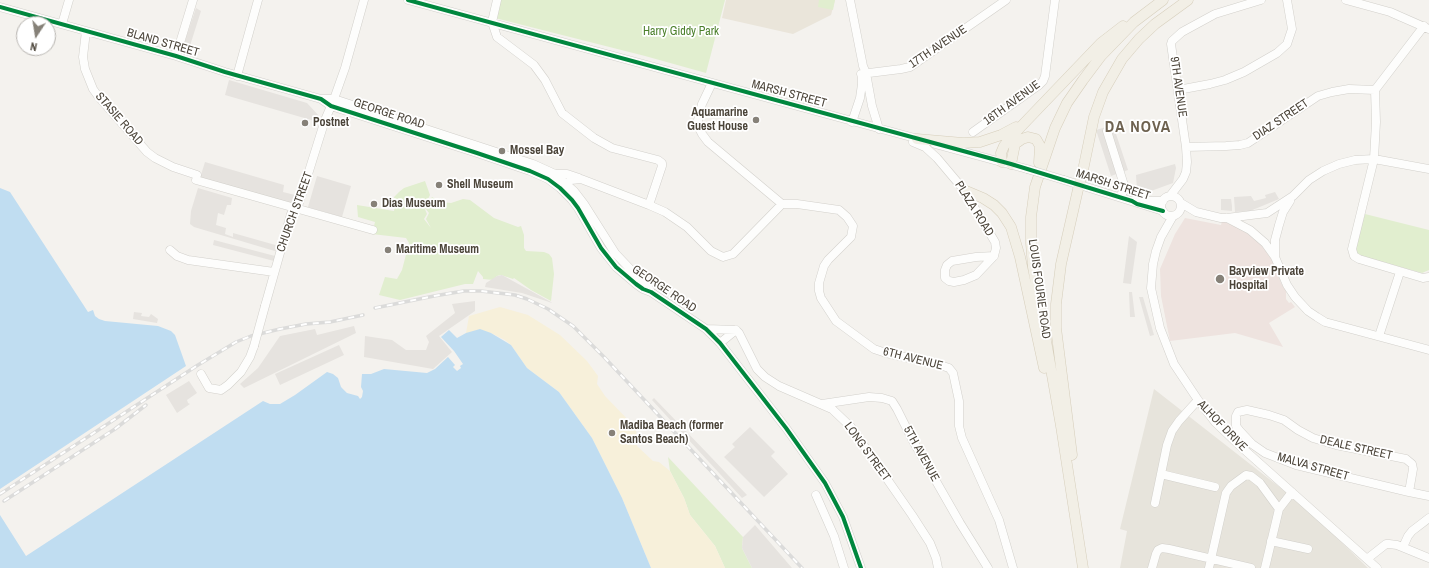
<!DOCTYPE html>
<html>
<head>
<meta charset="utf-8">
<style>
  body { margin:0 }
  #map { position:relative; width:1429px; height:568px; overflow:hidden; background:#f4f2ee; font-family:"Archivo Narrow",sans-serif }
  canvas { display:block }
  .north { position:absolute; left:16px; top:16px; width:40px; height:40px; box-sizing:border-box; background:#fff; border:1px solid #b7b4b0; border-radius:50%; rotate:192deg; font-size:11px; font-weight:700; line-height:16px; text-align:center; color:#4b4439 }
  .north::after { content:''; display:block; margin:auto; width:14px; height:18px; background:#868178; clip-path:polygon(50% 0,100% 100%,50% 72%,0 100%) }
</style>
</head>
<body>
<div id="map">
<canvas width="1429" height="568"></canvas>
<div class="north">N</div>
</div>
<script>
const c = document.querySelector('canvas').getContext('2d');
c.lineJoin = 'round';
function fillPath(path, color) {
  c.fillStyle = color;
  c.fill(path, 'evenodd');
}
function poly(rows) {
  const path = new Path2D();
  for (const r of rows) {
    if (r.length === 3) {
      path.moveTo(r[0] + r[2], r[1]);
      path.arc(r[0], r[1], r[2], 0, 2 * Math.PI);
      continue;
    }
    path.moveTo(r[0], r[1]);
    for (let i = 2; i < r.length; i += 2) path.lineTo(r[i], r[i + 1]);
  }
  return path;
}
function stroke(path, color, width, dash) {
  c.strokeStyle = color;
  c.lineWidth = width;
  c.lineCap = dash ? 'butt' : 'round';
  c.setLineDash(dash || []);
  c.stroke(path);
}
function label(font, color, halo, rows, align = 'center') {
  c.font = font + ' "Archivo Narrow",sans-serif';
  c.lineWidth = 3.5;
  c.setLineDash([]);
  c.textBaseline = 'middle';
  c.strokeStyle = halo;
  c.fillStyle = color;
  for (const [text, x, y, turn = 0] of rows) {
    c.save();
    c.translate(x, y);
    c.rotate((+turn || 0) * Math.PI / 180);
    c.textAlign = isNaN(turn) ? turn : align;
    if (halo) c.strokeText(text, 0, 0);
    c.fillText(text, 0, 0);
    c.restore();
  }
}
fillPath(poly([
  [1154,389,1305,507,1368,568,1120,568,1127,531,1120,529]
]), '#e7e4dc');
fillPath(poly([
  [726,0,835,0,831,15,793,34,722,18]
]), '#eae5da');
fillPath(poly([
  [1185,218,1221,225,1222,221,1243,229,1262,245,1274,263,1281,283,1286,291,1286,299,1289,303,1291,302,1295,307,1269,323,1283,347,1235,333,1170,341,1161,296,1160,269,1175,234]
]), '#eee3df');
fillPath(poly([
  [499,0,725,0,706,73,645,56,495,18],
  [819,0,835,0,833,10,818,7],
  [425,181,430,195,424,207,427,214,424,219,431,228,426,219,429,213,425,208,432,197,441,202,451,203,463,199,470,200,494,218,518,227,521,226,524,235,524,248,526,251,544,252,549,254,552,258,554,274,551,301,531,290,514,278,513,279,501,275,497,276,493,280,483,279,483,277,478,271,473,284,465,284,400,300,379,295,385,277,397,279,402,270,409,243,406,238,372,234,375,222,358,217,357,205,394,211,395,204,394,197,399,192,404,188],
  [1365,214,1429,230,1429,270,1422,273,1361,256,1357,253,1355,246],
  [668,457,743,537,742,548,752,568,725,568,715,546,690,515,684,498,670,471]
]), '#e1eecf');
fillPath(poly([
  [500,307,528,315,560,335,587,361,598,376,597,384,605,396,636,428,637,446,653,461,659,462,670,471,684,498,690,515,715,546,725,568,651,568,622,498,592,438,559,392,527,368,511,345,505,340,491,333,466,333,469,316]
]), '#f7f0da');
fillPath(poly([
  [196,8,201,11,188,52,182,50],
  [229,80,307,103,320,117,318,122,225,95],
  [1113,125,1128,170,1111,176,1096,130],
  [205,162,284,185,283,192,295,195,291,205,200,178],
  [1175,164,1176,168,1173,183,1151,191,1137,190,1136,175],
  [317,176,351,186,342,217,308,207],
  [198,188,232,198,231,205,227,205,224,215,218,213,216,225,226,228,225,234,233,237,233,233,279,246,278,252,194,227,190,224,191,211],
  [1275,192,1279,199,1250,211,1235,212,1234,197,1251,196,1254,201,1266,198,1265,195],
  [1221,199,1231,199,1232,206,1232,211,1221,210],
  [1129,236,1137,242,1131,284,1123,283],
  [214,240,275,256,274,261,213,245],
  [502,275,551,302,552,303,522,293,485,287,486,283,497,276],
  [1129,292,1132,292,1135,317,1130,317],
  [1139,297,1143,297,1154,335,1150,336],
  [475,301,475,311,439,336,452,352,433,369,364,357,365,336,392,340,406,350,426,350,429,342,426,336,455,313,452,304],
  [134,312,142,313,141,316,149,317,151,314,158,319,157,323,133,319],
  [354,326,356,333,244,388,240,384,258,368,280,336,315,329,317,335],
  [339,345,344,355,280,385,275,374],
  [189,381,197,393,187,400,188,403,190,404,177,413,166,395],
  [654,398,709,455,747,495,742,498,652,400],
  [750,427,775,452,771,456,788,474,764,497,724,457,735,447,732,444],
  [755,525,792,568,752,568,742,548,743,537]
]), '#e6e3df');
fillPath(poly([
  [0,188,10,192,88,312,93,310,95,316,99,319,105,321,158,326,171,331,175,335,186,366,0,489],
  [480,329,491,333,511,345,527,368,559,392,592,438,622,498,651,568,0,568,0,515,26,556,263,401,270,404,280,404,295,395,327,372,333,374,338,378,341,387,347,393,358,396,360,399,362,397,363,391,361,387,362,374,371,374,384,369,427,373,435,369,448,357,455,365,453,367,457,371,461,368,460,366,463,364,454,351,441,337,449,330,457,338,466,333]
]), '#c0ddf1');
const minor = poly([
  [408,0,922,140],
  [497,0,492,22,497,37,534,65,545,80,562,113,594,138,612,148,658,160,662,163,662,166,649,205],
  [850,0,863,66,866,73,872,106,879,129],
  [1346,0,1390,12,1429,29],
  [0,7,176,56,225,72,321,99,331,106,477,153,530,171,548,179,560,188,572,200,578,208,601,248,616,267,636,284,643,289,651,292,706,329,720,343,786,428,825,483,843,517,861,568],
  [62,24,69,0],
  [1424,26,1375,90,1376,122,1374,159,1352,249,1354,256,1359,259,1423,278,1429,277],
  [86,31,83,57,85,69,93,89,98,96,147,152,155,158,173,167,197,175],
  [176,56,193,0],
  [861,74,901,69,910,67,1006,0],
  [237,76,258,0],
  [712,83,702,104,698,120,699,128,702,134,708,142,782,204,797,204,839,210,847,217,853,226,851,237,828,260,824,266,819,283,819,291,821,298,836,321,874,349,886,353,940,365,949,368,953,373,959,401,959,426,962,438,999,520,1013,568],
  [1178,90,1210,84,1225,80,1244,72,1277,53,1287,44,1292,29,1287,0],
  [321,99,334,99,533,164,555,174,574,191,584,204,615,253,650,290],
  [852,122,860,98,862,84,862,74],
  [1107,131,1124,185,1124,191,1119,197],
  [973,132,1039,85,1043,81,1045,76,1055,0],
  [913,142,925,147,937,158,964,190,995,242,996,248,994,256,976,275,964,280,954,282,949,281,945,278,945,270,947,265,952,261,976,257,994,256],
  [935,144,1027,169],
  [1186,147,1226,146,1240,145,1248,143,1318,96,1332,92,1349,89,1375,90],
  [555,174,567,174,579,178],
  [196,180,373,230],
  [1064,180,1163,211],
  [563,186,571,180,581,179,649,205,665,212,687,227,711,251,723,257,733,254,782,204],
  [1170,196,1183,179,1186,172,1187,162,1186,147,1171,44,1172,41,1182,32,1215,14,1261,0],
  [1171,206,10],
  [1133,201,1163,201],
  [1181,203,1196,212,1221,218,1227,218,1267,213,1293,196,1309,180,1323,171,1339,164,1355,160,1374,159,1429,169],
  [1173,216,1161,237,1156,251,1153,264,1151,288,1160,328,1174,364,1198,400,1215,422,1239,445,1377,568],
  [1227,218,1250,230,1265,243,1275,257,1287,285,1295,297,1308,311,1317,317,1325,322,1429,350],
  [170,250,177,256,188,260,274,272],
  [1275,257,1275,240,1279,225,1283,212,1290,201],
  [265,306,291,214,299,203,325,120,334,99,345,68,364,0],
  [706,329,736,330],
  [736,330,739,333,757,369,765,377,779,386,832,409,851,427,912,515,930,543,936,558,938,568],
  [1379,336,1400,272],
  [720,343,736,330],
  [201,374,209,388,221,390,228,385,241,372,250,357,254,346],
  [822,404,869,397,882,398,892,401,897,409,913,441,960,523,988,568],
  [1161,474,1215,487],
  [1409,492,1413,469,1412,464,1406,459,1336,445,1313,438,1298,430,1284,420,1269,415,1247,410,1238,412,1236,416,1236,426,1239,430,1252,444,1265,453,1296,465,1409,492,1429,496],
  [816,495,834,536,844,568],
  [1155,503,1167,445,1172,431,1179,421,1198,400],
  [1271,541,1308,549],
  [1403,547,1408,536,1412,531,1429,518],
  [1367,559,1386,544,1389,544,1397,545,1429,558],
  [1152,568,1156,554,1158,550,1162,548,1169,549,1251,568],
  [1209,568,1226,493,1231,486,1246,475,1251,476,1260,483,1279,509],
  [1265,568,1279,509,1292,492]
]);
const major = poly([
  [917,139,963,143,980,142,1001,135,1016,127],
  [1002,162,1001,153,1004,146,1010,138,1101,43,1123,26],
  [1011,164,1015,144,1022,139,1028,137,1036,139,1040,146,1039,163],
  [964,190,983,198,994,205,1002,213,1011,227,1020,257,1044,368],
  [1072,455,1056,328,1056,304,1061,264,1079,185,1082,175,1094,117,1103,92,1122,59,1139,39,1155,24,1188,0],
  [1083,568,1061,426,1033,267,1031,243,1031,217,1035,187,1055,128,1067,103,1083,80,1101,56,1134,22,1163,0]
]);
stroke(minor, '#d2d0cb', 9);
stroke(major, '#d6cebb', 11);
stroke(minor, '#fdfdfc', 8);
stroke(major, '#f2efe6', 10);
const rail = poly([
  [375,308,434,296,464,291,481,291,515,295,527,299,548,309,573,326,604,357,802,568],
  [0,494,198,365,236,342,251,336,280,329,306,324,330,322,363,315],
  [4,501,115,429,146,405]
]);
stroke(rail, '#dbdbda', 3.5);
stroke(rail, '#fff', 2, [6]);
const minorBridge = poly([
  [1027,169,1064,180],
  [254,346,265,306]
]);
stroke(minorBridge, '#d2d0cb', 9, []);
stroke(minorBridge, '#fdfdfc', 8);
stroke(poly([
  [408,0,1011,164,1132,201,1137,204,1163,211],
  [0,7,176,56,225,72,321,99,331,106,477,153,530,171,548,179,560,188,572,200,578,208,601,248,616,267,636,284,643,289,651,292,706,329,720,343,786,428,825,483,843,517,861,568]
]), '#00873e', 4);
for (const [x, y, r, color] of [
  [756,120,4,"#868178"],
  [305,123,4,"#868178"],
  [502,151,4,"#868178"],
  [439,185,4,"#868178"],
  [374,204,4,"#868178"],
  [388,250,4,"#868178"],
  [1220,279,5,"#868178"],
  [612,433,4,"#868178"]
]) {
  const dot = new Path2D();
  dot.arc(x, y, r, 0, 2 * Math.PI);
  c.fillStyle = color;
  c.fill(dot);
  stroke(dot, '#fff', 1.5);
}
label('12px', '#4a7f2a', '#fff', [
  ["Harry Giddy Park",681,32]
]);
label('12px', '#4b4439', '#fff', [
  ["BLAND STREET",163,43,16],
  ["17TH AVENUE",938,47,-34],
  ["9TH AVENUE",1178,87,82],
  ["MARSH STREET",789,94,15],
  ["16TH AVENUE",1012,103,-36],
  ["GEORGE ROAD",389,114,18],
  ["STASIE ROAD",119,119,49],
  ["DIAZ STREET",1281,120,-34],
  ["MARSH STREET",1113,185,18],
  ["PLAZA ROAD",974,209,58],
  ["CHURCH STREET",295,212,-70],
  ["GEORGE ROAD",664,289,34],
  ["LOUIS FOURIE ROAD",1039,289,82],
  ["6TH AVENUE",913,359,14],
  ["ALHOF DRIVE",1222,426,46],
  ["DEALE STREET",1356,448,13],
  ["LONG STREET",867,452,54],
  ["5TH AVENUE",921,454,61],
  ["MALVA STREET",1313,467,16]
]);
label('bold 12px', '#4b4439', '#fff', [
  ["Aquamarine",748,113,"right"],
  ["Guest House",748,127,"right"],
  ["Postnet",313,123],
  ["Mossel Bay",510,151],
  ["Shell Museum",447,185],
  ["Dias Museum",382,204],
  ["Maritime Museum",396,250],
  ["Bayview Private",1229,272],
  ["Hospital",1229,286],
  ["Madiba Beach (former",620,426],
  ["Santos Beach)",620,440]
], 'left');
c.letterSpacing = '1px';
label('bold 16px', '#6e6250', '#fff', [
  ["DA NOVA",1138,128]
]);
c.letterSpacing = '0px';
</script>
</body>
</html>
